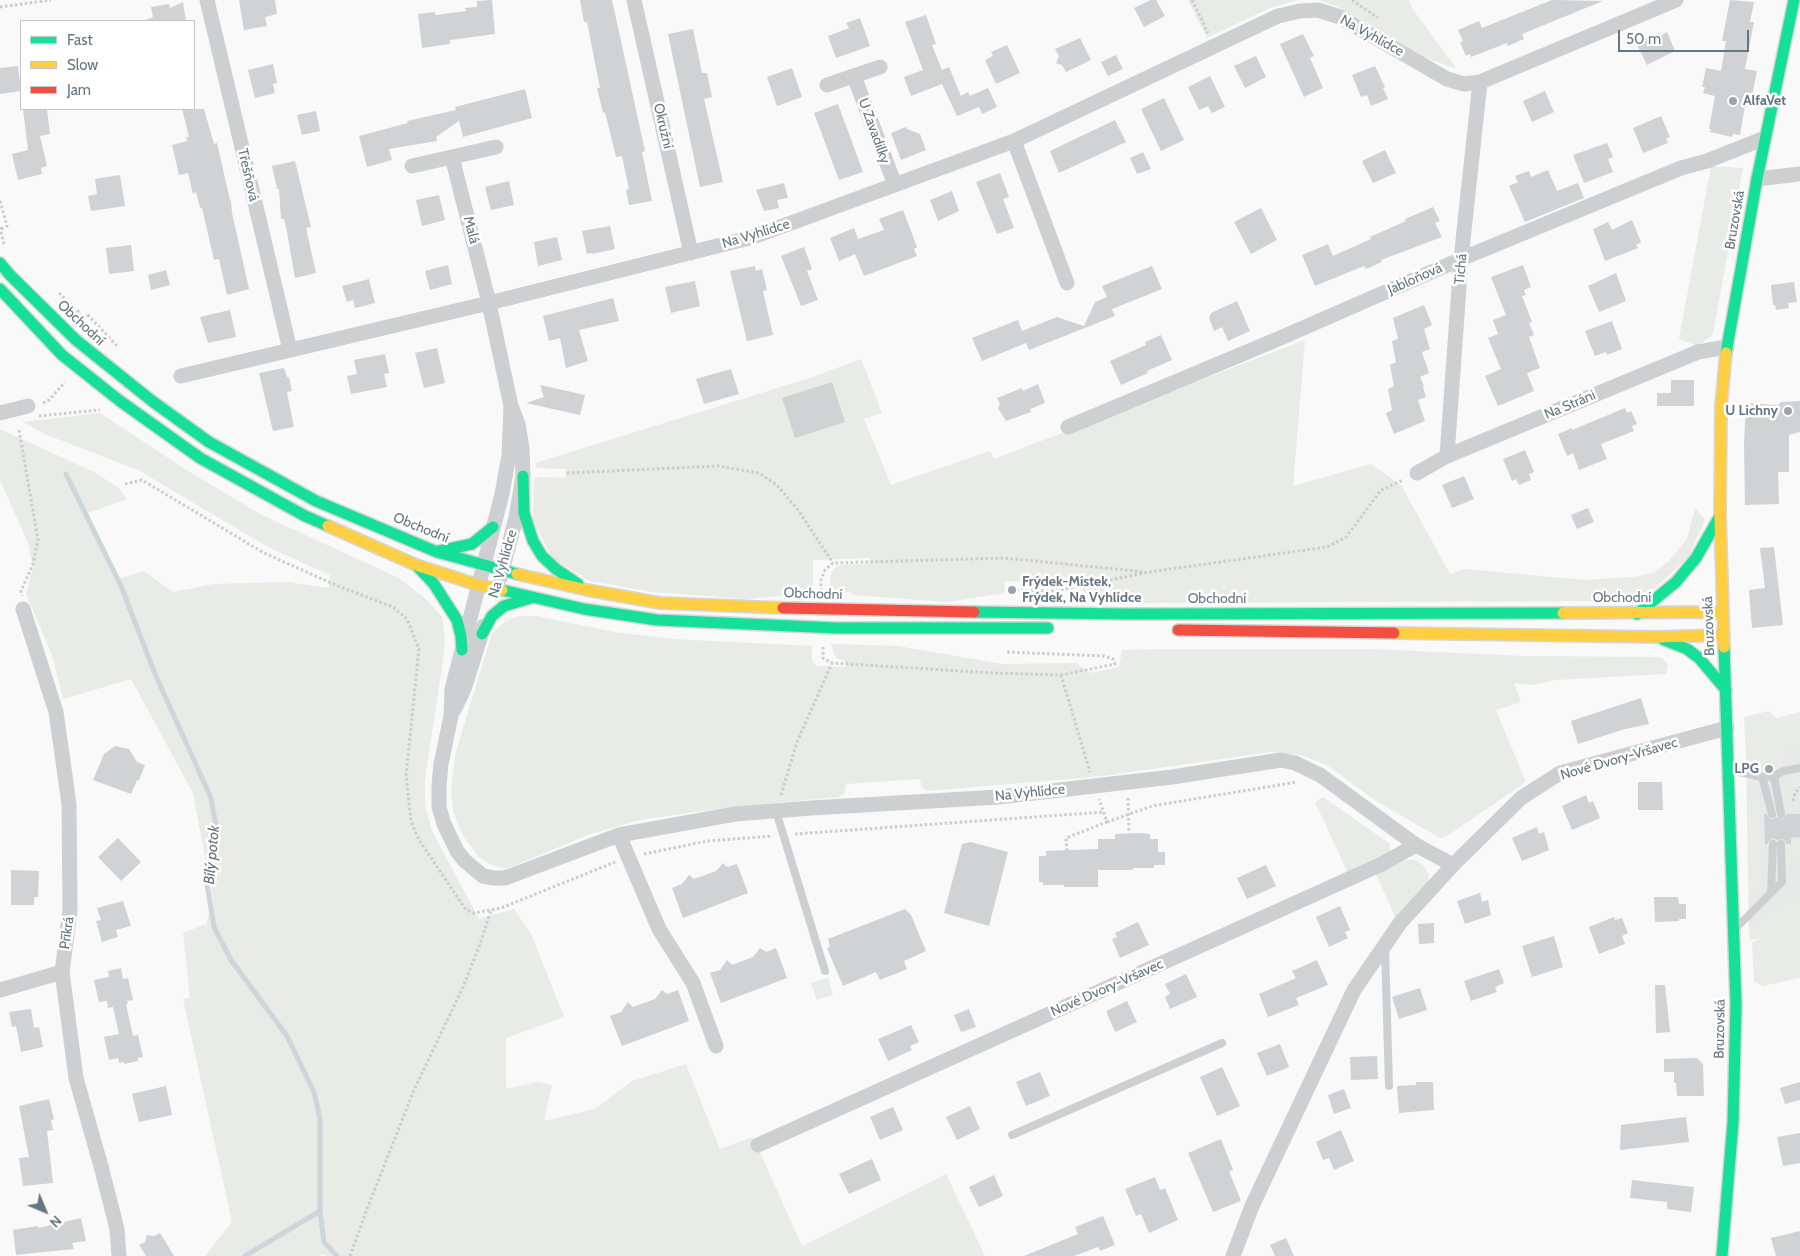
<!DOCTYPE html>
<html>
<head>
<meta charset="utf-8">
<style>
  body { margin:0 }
  #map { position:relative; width:1800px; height:1256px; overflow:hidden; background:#f9f9f9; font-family:Cabin,sans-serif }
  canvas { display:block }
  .legend { position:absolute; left:20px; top:20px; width:175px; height:90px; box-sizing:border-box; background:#fff; border:1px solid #c1c8cd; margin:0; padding:6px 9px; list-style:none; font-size:15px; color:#657683 }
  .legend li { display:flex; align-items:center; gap:10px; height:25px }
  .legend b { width:25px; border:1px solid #c1c8cd }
  .north { position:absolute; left:20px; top:1186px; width:50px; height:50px; -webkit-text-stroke:4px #fff; paint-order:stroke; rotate:135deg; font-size:14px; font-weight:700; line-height:20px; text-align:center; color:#657683 }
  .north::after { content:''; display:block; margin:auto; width:18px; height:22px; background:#657683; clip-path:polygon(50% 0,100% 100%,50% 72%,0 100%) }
  .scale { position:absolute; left:1618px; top:30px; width:131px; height:22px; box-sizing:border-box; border:2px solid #657683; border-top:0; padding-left:6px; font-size:15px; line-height:18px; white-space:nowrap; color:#657683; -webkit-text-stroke:4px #fff; paint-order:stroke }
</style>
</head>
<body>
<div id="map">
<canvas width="1800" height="1256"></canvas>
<ul class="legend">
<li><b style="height:6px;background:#16e098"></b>Fast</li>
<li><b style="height:6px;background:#ffcf43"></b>Slow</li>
<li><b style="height:6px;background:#f24e42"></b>Jam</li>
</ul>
<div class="north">N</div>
<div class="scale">50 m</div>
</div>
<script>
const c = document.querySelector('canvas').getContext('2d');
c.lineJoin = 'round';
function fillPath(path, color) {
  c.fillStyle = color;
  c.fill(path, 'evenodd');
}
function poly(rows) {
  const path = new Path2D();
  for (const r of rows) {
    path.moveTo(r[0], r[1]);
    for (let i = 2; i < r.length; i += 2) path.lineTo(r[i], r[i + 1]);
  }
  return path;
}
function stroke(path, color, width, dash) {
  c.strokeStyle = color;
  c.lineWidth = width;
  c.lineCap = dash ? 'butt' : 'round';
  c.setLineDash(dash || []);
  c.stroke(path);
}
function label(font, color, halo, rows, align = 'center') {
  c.font = font + ' Cabin,sans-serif';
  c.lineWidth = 5;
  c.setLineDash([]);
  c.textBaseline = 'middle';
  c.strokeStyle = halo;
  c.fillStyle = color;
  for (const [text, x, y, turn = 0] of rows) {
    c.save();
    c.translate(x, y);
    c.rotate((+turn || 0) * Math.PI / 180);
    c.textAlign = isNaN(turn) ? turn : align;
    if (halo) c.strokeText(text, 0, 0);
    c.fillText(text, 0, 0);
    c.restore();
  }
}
fillPath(poly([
  [1800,744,1800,911,1749,930,1746,757]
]), '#e8e9e9');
fillPath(poly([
  [1188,0,1298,0,1270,8,1207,38],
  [1318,0,1409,0,1411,7,1457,69,1421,56,1369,24,1338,7],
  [1711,166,1743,168,1713,334,1698,346,1679,339],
  [1305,340,1293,486,1371,464,1401,485,1450,574,1465,569,1584,580,1633,577,1653,573,1668,562,1687,539,1695,508,1705,520,1689,556,1647,596,1638,599,1619,601,1145,603,1090,597,1075,583,1055,588,1055,582,1005,581,1004,593,947,602,852,595,851,592,830,593,831,573,834,568,841,565,869,564,870,558,813,560,813,592,792,593,792,595,746,599,652,592,590,581,552,558,533,519,534,479,540,477,565,478,566,469,537,468,535,463,810,378,861,359,882,413,864,419,891,485,990,451,994,459],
  [100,413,188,471,262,515,399,578,426,599,442,617,445,638,443,661,425,778,425,805,432,831,479,919,514,909,531,934,564,1017,506,1038,506,1089,537,1082,552,1085,544,1121,595,1109,632,1081,686,1064,720,1149,753,1137,802,1246,946,1174,985,1256,326,1256,324,1254,318,1256,205,1256,232,1222,183,999,190,998,183,933,206,924,213,900,193,793,131,679,63,699,52,655,26,594,33,567,28,543,0,480,0,429,94,472,119,488,127,499,88,513,119,579,144,571,173,592,214,584,288,582,329,588,330,575,268,547,138,470,47,435,23,422],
  [519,616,536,616,614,632,673,639,812,646,812,660,817,666,846,667,845,661,836,658,831,644,898,646,1002,664,1076,663,1091,673,1119,667,1122,650,1163,649,1368,649,1525,656,1661,657,1668,664,1666,674,1664,674,1556,680,1531,685,1514,683,1521,702,1496,710,1526,782,1447,836,1440,838,1376,801,1327,765,1301,755,1271,752,1103,776,927,791,922,788,920,779,846,784,844,794,839,797,731,807,639,820,588,835,506,869,489,864,479,857,463,836,454,815,451,791,455,755,492,633,507,620],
  [1769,711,1776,718,1800,712,1800,748,1783,749,1783,759,1780,765,1771,767,1771,762,1766,762,1766,767,1755,766,1746,760,1744,717],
  [1794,777,1800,777,1799,789,1798,788,1792,794,1790,802,1784,802,1784,791,1787,783],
  [1749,789,1755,792,1759,799,1761,886,1759,893,1753,898,1749,897,1749,895,1747,790],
  [1323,797,1390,844,1390,851,1383,859,1349,875,1315,802],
  [1791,840,1800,840,1800,862,1789,863,1790,902,1800,902,1800,978,1763,986,1754,982,1752,942,1766,937,1750,940,1749,930,1786,902,1785,844,1790,844],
  [1406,860,1415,860,1422,864,1426,869,1429,876,1428,885,1396,919,1376,874],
  [828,978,833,995,817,1000,811,983]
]), '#e8ebe6');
stroke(poly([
  [66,474,121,586,155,674,211,798,217,832,206,878,214,927,231,960,287,1036,314,1092,320,1119,320,1211,245,1256],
  [320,1211,324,1242,337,1256]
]), '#ced6d9', 5);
fillPath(poly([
  [239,0,275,0,277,14,265,17,267,26,244,30],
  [492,0,495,34,450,40,450,44,422,48,418,14,435,12,435,15,466,11,465,8,477,7,477,1],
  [580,0,612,0,645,151,642,152,652,201,629,205,626,190,629,189,622,156,616,157,605,112,603,113,597,88,600,88,587,22,584,22],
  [1151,0,1156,0,1165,16,1144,27,1134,8],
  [1552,0,1603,1,1522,34,1524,39,1508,46,1507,43,1471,57,1470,54,1466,56,1460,42,1463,41,1458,30,1479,21,1482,28],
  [1730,0,1754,2,1750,22,1754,22,1745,69,1757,71,1750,107,1745,106,1740,135,1733,134,1732,137,1710,132,1711,129,1709,129,1715,96,1703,93,1705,87,1702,87,1706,68,1721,71,1726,41,1722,41],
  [183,2,186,21,143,21,153,17,151,7,169,4,170,8],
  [926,15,936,44,932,45,942,70,949,67,961,96,968,92,970,96,988,88,997,107,982,114,979,107,957,116,942,84,911,96,904,77,923,70,905,22],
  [860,18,870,46,836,58,828,36,849,28,846,23],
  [693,29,702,73,707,73,712,97,704,99,723,182,700,187,668,34],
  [1667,32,1675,51,1647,65,1636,43,1659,33,1660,36],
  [1303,34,1314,56,1310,58,1323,88,1304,97,1280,44],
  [1080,38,1091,60,1066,72,1062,65,1056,63,1059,56,1055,49],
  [1007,45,1020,73,996,84,985,60,993,56,991,52],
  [1116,55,1123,69,1108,76,1101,62],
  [1256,56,1266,77,1245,88,1234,66],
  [273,64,277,83,273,84,275,93,255,98,248,70],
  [18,66,21,91,0,94,0,68],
  [1375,66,1385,87,1383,88,1388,99,1371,106,1367,95,1361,97,1352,75],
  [792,68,802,97,777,106,767,77],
  [1210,76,1225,107,1212,113,1208,106,1199,110,1188,87],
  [525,89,532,118,463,137,459,121,436,137,437,141,389,149,392,160,367,167,359,136,408,123,407,121,456,110,455,107],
  [1545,91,1554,112,1532,122,1523,101],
  [1164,98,1184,140,1161,151,1141,109],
  [838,104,863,172,839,180,814,113],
  [23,109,47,109,50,134,40,136,47,166,41,168,42,174,18,180,12,154,28,150],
  [182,109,204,109,214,144,217,143,230,200,231,200,232,213,249,289,227,295,219,259,214,260,202,208,200,208,196,192,193,194,188,173,179,175,172,145,187,141,186,137,189,137],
  [316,111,320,131,302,135,297,115],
  [1661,116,1670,137,1666,139,1668,143,1643,153,1633,128],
  [1115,120,1126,142,1059,173,1050,151],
  [906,127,907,129,920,134,926,150,901,160,891,133],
  [1607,143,1613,157,1608,159,1613,172,1584,183,1573,155],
  [1385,150,1396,173,1373,183,1362,161],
  [1143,152,1151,169,1137,174,1130,158],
  [295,161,311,227,306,228,316,273,295,278,287,232,284,219,281,219,279,189,277,189,272,166],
  [1548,170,1557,191,1578,183,1584,198,1525,222,1509,186,1518,182,1515,176,1529,171,1531,177],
  [1000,173,1009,197,1003,199,1014,228,997,234,976,182],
  [120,175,125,206,91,211,88,196,97,194,95,179],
  [509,181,514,205,491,210,485,187],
  [784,183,788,198,777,200,779,208,764,211,756,190],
  [952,191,959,211,938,221,930,200],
  [439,195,445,220,422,226,416,200],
  [1433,207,1440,221,1435,223,1442,237,1381,260,1382,262,1366,269,1364,266,1315,286,1302,255,1328,244,1333,256,1371,239,1370,237,1406,221,1405,219],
  [1261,208,1277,240,1251,254,1234,222],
  [903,210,917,247,914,249,917,256,864,276,855,254,839,261,830,238,854,228,858,239,884,230,879,219],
  [1632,220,1641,242,1636,245,1638,248,1605,261,1593,229,1608,222,1612,230],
  [610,226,615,249,592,254,592,253,587,254,582,231],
  [557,237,562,260,538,266,534,242],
  [131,245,134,271,109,274,106,248],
  [804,247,812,269,807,271,818,300,801,306,781,256],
  [448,265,452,284,430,290,425,271],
  [1523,265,1531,287,1524,290,1526,295,1522,296,1532,322,1529,323,1534,335,1529,337,1540,368,1527,373,1534,391,1498,406,1485,376,1501,369,1488,338,1498,334,1493,320,1506,315,1491,277],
  [755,266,756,271,762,269,767,290,763,291,773,335,747,341,730,271],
  [1152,266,1162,289,1112,309,1115,316,1029,350,1026,343,982,361,972,338,1018,320,1022,331,1057,317,1084,326,1095,302,1107,297,1102,286],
  [166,270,170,285,151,290,148,275],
  [1616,273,1626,301,1599,312,1588,286],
  [369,279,375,303,355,308,353,300,347,302,342,286],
  [695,281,700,306,671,313,665,287],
  [1794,282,1797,302,1788,303,1789,308,1776,310,1775,305,1773,305,1771,285],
  [613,298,619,321,579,330,588,361,566,368,560,338,549,341,543,316],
  [1237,301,1250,331,1228,341,1222,327,1214,331,1209,318,1211,313],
  [1424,305,1432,325,1424,329,1430,349,1422,352,1429,373,1420,377,1424,386,1423,387,1426,397,1418,400,1425,421,1394,434,1386,413,1392,410,1388,389,1394,386,1390,365,1396,362,1392,341,1398,339,1393,318],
  [230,310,236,337,208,343,200,317],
  [1612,321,1622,349,1607,355,1606,352,1595,356,1585,331],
  [1161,335,1172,360,1147,371,1148,373,1121,385,1110,361,1146,345,1145,342],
  [437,348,445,383,424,388,415,353],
  [385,354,389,373,384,374,387,387,351,394,347,376,357,374,354,360],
  [284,368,287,377,289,377,292,391,287,392,294,427,273,431,259,373],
  [731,369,739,394,704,404,696,379],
  [1671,380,1694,380,1694,406,1657,406,1657,393,1671,393],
  [832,382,845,422,795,438,782,398],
  [1038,384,1045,403,1030,409,1031,412,1006,421,998,408,1000,404,997,398,1022,388,1023,391],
  [540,385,585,395,580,415,526,403,544,397],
  [1800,401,1800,432,1789,435,1789,472,1778,472,1779,504,1745,505,1744,444,1746,403,1778,405,1781,402],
  [1625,408,1627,413,1631,411,1637,424,1632,426,1634,431,1601,444,1607,459,1579,470,1573,453,1567,456,1558,434,1572,428,1572,430],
  [1525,450,1534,472,1529,474,1531,480,1519,485,1516,479,1512,481,1503,459],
  [1464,476,1474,499,1452,508,1442,485],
  [1588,508,1594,522,1577,529,1571,515],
  [1774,547,1783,625,1752,628,1749,590,1765,588,1760,548],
  [1641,698,1649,724,1625,729,1578,744,1571,721],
  [115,746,129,749,137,762,145,765,139,780,137,780,131,794,93,780,104,754],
  [1638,782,1662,782,1663,810,1638,810],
  [1586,795,1589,803,1593,801,1600,818,1572,830,1562,806],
  [1764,814,1766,814,1771,820,1776,817,1782,819,1787,814,1800,814,1800,837,1791,838,1791,844,1787,844,1783,839,1777,840,1773,838,1769,841,1767,844,1765,844],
  [1537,827,1539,834,1544,832,1549,850,1522,861,1512,838],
  [1140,833,1150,834,1150,839,1158,839,1158,852,1165,852,1165,865,1154,865,1154,868,1133,868,1133,870,1098,870,1098,887,1064,887,1064,885,1043,885,1043,882,1039,882,1039,856,1046,856,1046,851,1098,849,1098,839,1115,839,1115,834],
  [118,838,141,862,121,881,98,857],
  [971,842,1008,852,989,926,944,913,962,844],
  [723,863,727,867,737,864,748,893,683,918,672,888,682,884,689,875,694,879,716,871],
  [1266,865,1276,886,1247,899,1237,878],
  [11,870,39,871,38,897,34,897,34,905,11,905],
  [1480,893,1482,902,1488,900,1491,915,1465,924,1457,901],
  [1654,897,1678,897,1679,904,1686,904,1686,919,1679,919,1679,921,1655,922],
  [123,901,131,926,116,930,118,937,102,942,96,921,101,920,97,908],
  [1340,906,1350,930,1345,932,1348,938,1329,947,1316,917],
  [905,909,911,915,926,951,904,961,907,969,880,980,876,972,843,986,827,948,830,947,828,939],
  [1614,917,1615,920,1622,918,1628,933,1622,936,1625,944,1599,954,1589,927],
  [1138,922,1149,945,1120,958,1112,939,1117,937,1115,933],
  [1434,923,1434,943,1419,944,1418,924],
  [1554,936,1563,967,1532,977,1522,946],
  [760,948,766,952,776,948,787,978,721,1003,710,973,720,970,727,960,732,965,753,957],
  [1317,960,1328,985,1296,998,1299,1005,1268,1017,1259,994,1296,978,1292,971],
  [121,968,123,979,128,978,133,1000,127,1001,128,1004,126,1004,133,1036,138,1035,143,1057,138,1058,138,1061,124,1064,124,1062,119,1063,118,1058,109,1060,104,1037,119,1034,113,1007,108,1008,107,1001,99,1002,94,980,109,977,108,971],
  [1499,969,1504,983,1495,987,1497,992,1471,1001,1464,981],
  [1186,974,1197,997,1170,1009,1165,997,1170,994,1165,984],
  [1655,985,1665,985,1670,1032,1656,1033],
  [1420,988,1427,1010,1399,1019,1392,997],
  [662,990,667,994,678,990,689,1021,622,1046,610,1016,621,1012,628,1002,633,1007,655,999],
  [1127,1001,1137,1022,1115,1032,1106,1011],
  [31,1009,34,1028,39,1027,43,1047,21,1052,16,1026,12,1027,9,1012],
  [969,1009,976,1027,961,1032,954,1015],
  [911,1025,919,1042,910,1046,912,1050,888,1061,878,1039],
  [1280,1044,1289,1067,1267,1076,1257,1053],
  [1377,1056,1378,1079,1351,1080,1350,1057],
  [1697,1058,1703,1064,1704,1096,1677,1096,1676,1083,1674,1083,1674,1072,1664,1072,1664,1059],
  [1222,1067,1240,1106,1217,1116,1200,1077],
  [1040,1072,1050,1096,1026,1106,1016,1082],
  [1416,1082,1433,1082,1434,1110,1399,1113,1397,1086,1416,1085],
  [1800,1082,1800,1100,1785,1104,1780,1088],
  [166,1086,172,1115,139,1122,132,1094],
  [1344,1089,1351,1108,1334,1114,1328,1095],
  [49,1099,54,1119,51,1120,53,1130,47,1131,53,1183,23,1186,19,1158,29,1157,19,1106],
  [970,1106,980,1129,957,1140,946,1117],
  [893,1107,903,1130,880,1140,870,1117],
  [1686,1117,1689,1142,1620,1150,1621,1125],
  [1341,1130,1354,1161,1334,1170,1329,1158,1323,1160,1316,1142],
  [1800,1133,1800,1163,1783,1166,1777,1137],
  [1221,1139,1233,1170,1229,1171,1241,1201,1213,1212,1188,1153],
  [872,1159,881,1180,849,1194,839,1174],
  [994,1175,1003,1196,979,1207,969,1187],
  [1155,1177,1160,1190,1165,1188,1178,1220,1149,1233,1141,1214,1136,1216,1125,1189],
  [1632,1180,1694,1187,1691,1212,1667,1209,1667,1202,1630,1198],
  [1103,1216,1115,1245,1100,1251,1098,1247,1074,1256,1024,1256,1078,1234,1075,1227],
  [81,1218,86,1241,72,1243,74,1249,16,1255,13,1230,38,1226,38,1228],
  [1800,1231,1800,1256,1776,1256,1771,1238],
  [160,1233,174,1256,146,1256,139,1245,145,1242,147,1235,154,1236],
  [1286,1238,1294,1256,1275,1256,1270,1245]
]), '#d0d2d3');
const fast = poly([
  [0,263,10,275,76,340,152,401,209,442,316,501,437,552,517,574],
  [0,289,62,355,120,401,200,458,305,516,328,526],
  [1726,353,1757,179,1794,0],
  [523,476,524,513,533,541,542,556,556,569,578,584],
  [439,551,472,544,493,527],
  [417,566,434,584,457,620,461,636,462,650],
  [502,590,584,609,657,620,836,628,1048,628],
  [974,612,1128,614,1563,613],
  [1637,614,1676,582,1696,558,1720,516],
  [482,634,492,616,504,606,531,598],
  [1664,640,1687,649,1699,658,1726,690],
  [1722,1256,1733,1122,1736,1005,1724,647]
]);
const slow = poly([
  [328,526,416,565,478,585,502,590],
  [517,574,587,590,660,603,783,608],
  [1563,613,1723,612],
  [1394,633,1658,637,1724,635],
  [1724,647,1720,516,1721,406,1726,353]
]);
const jam = poly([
  [783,608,974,612],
  [1178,630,1394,633]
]);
stroke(fast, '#d5d6d7', 14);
stroke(slow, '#d5d6d7', 14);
stroke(jam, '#d5d6d7', 14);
stroke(poly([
  [1192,0,1208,33],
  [1352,0,1378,18],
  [0,7,51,0],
  [0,201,7,226,1,229],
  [0,227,4,245],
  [59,293,84,317,87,314,118,347],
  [43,403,49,400,65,382],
  [39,416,100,410],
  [19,430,38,540,33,564,21,591,22,596],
  [567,473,718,466,759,473,777,485,798,510,833,563],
  [125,484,142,480,264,553,338,586,393,607,407,619,419,649,406,776,411,821,419,840,466,910,474,913,501,908,615,862],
  [1006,590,1055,591,1149,572,1327,547,1346,537,1381,490,1403,480],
  [821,591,821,580,825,570,833,563,1004,558,1146,572],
  [823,647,823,658,832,663,992,673,1061,675,1115,664,1113,659,1104,656,1007,652],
  [1061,675,1090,772],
  [781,795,797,742,832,663],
  [1128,798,1129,833],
  [1793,801,1795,793,1800,787],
  [1107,822,1152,806,1297,782],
  [795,834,1104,812],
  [1067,851,1066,838,1107,822,1099,799],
  [644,854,707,841,772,836],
  [350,1256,367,1209,414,1090,464,985,480,944,491,910]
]), '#cbcccd', 3, [2.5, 2.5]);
stroke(poly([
  [1731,770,1762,777,1774,776,1781,814],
  [1774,776,1783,771,1800,768],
  [1762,777,1772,814],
  [776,811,825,971],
  [1771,893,1773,844],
  [1737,927,1782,882,1781,844],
  [1385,948,1389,1086],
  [1012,1135,1222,1043]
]), '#cecfd0', 8);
stroke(poly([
  [207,0,290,350],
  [634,0,691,253],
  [854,76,895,185],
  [827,85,880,67],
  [1014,141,1067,283],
  [452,157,489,303,511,406,518,424,522,448,523,476,516,518,500,578],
  [412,166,496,147],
  [1757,179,1800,174],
  [181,376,489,303,753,237,1014,141,1278,16,1300,11,1318,10,1340,17,1447,79,1464,84,1480,82,1676,0],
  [511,406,509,455,502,494,452,689,451,716,441,764,439,786,439,807,444,824,457,851,465,861,483,876,494,878,505,878,619,835,735,814,811,808,999,797,1172,777,1281,760,1295,763,1320,775,1416,845],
  [0,413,28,406],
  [1068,427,1278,339,1461,259,1681,168,1707,161,1765,138],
  [1447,456,1461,259,1480,82],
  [1417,473,1447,456,1698,352,1727,347],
  [23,609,56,712,69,804,70,910,62,972,76,1078,102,1170,117,1229,119,1256],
  [454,710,464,689,484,626],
  [619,835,659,929,693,983,716,1046],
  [0,990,62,972],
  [758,1145,1382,864,1416,845,1453,865,1521,798,1560,773,1727,728],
  [1233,1256,1252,1206,1354,990,1400,923,1453,865]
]), '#cecfd0', 15);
stroke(fast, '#16e098', 11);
stroke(slow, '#ffcf43', 11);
stroke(jam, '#f24e42', 11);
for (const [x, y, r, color] of [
  [1733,101,5,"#99a4ac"],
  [1788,411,5,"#99a4ac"],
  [1012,590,5,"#99a4ac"],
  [1769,769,5,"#99a4ac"]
]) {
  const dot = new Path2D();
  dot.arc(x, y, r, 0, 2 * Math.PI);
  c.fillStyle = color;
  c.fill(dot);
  stroke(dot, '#fff', 2);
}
label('14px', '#657683', '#fff', [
  ["Na Vyhlídce",1372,36,29],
  ["Okružní",663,126,77],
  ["U Zavadilky",874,131,70],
  ["Třešňová",248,175,77],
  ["Bruzovská",1735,220,-80],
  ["Malá",471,230,76],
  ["Na Vyhlídce",756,234,-17],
  ["Tichá",1461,269,-85],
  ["Jabloňová",1415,279,-24],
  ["Obchodní",81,323,43],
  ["Na Stráni",1570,405,-23],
  ["Obchodní",421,528,22],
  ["Na Vyhlídce",503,564,-74],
  ["Obchodní",813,594,2],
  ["Obchodní",1622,598],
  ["Obchodní",1217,599],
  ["Bruzovská",1709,626,-92],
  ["Nové Dvory-Vršavec",1619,759,-16],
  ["Na Vyhlídce",1030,793,-6],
  ["Příkrá",67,933,-82],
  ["Nové Dvory-Vršavec",1107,988,-24],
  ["Bruzovská",1720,1029,-89]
]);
label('bold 14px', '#657683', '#fff', [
  ["AlfaVet",1743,101],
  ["U Lichny",1778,411,"right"],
  ["Frýdek-Místek,",1022,582],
  ["Frýdek, Na Vyhlídce",1022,598],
  ["LPG",1759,769,"right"]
], 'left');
label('italic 15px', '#60757c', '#fff', [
  ["Bílý potok",212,855,-85]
]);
</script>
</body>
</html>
